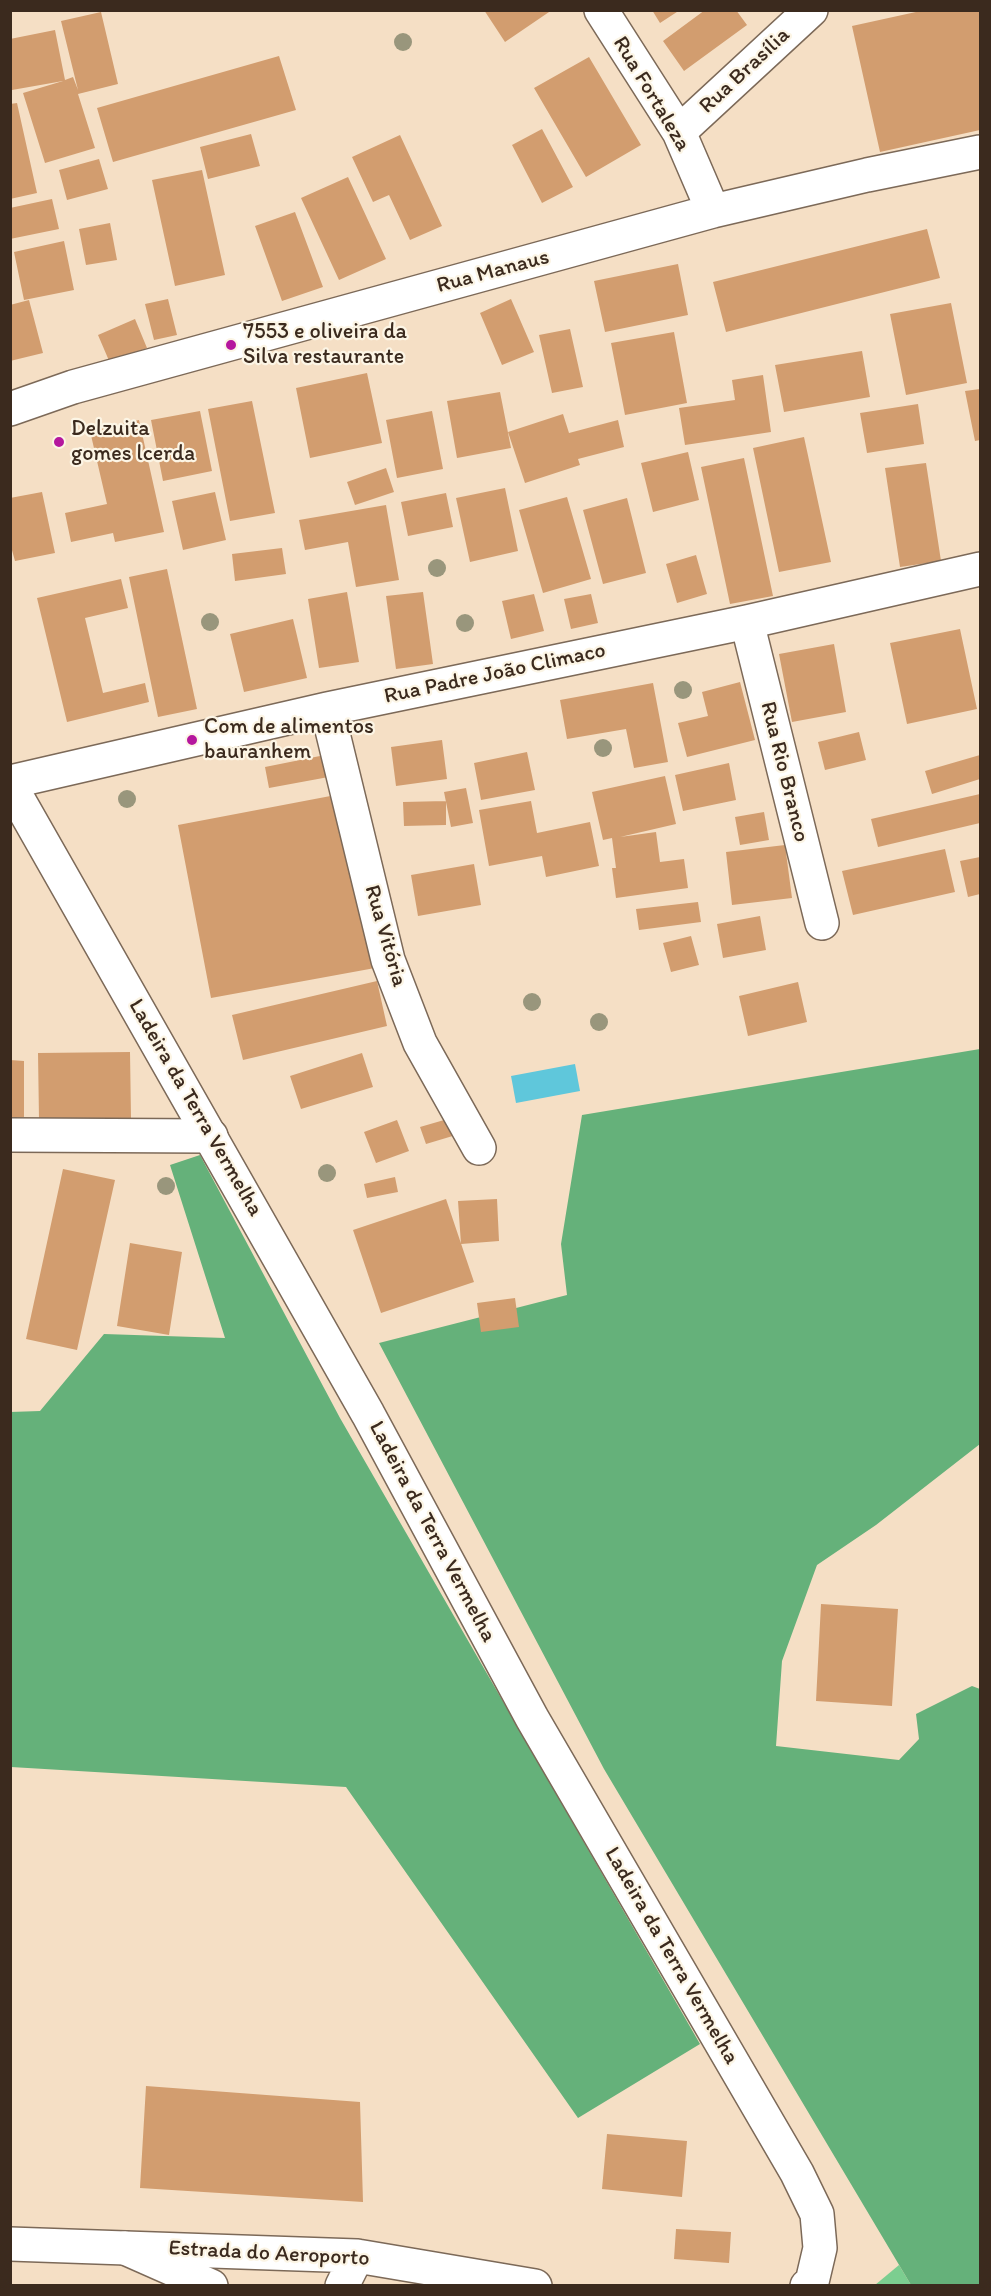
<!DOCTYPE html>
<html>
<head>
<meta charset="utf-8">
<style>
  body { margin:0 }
  #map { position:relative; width:991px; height:2296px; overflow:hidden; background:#f5dfc5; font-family:Itim,sans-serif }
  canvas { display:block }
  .frame { position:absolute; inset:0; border:12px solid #3b2a1e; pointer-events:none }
</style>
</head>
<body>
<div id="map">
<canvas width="991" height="2296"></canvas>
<div class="frame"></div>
</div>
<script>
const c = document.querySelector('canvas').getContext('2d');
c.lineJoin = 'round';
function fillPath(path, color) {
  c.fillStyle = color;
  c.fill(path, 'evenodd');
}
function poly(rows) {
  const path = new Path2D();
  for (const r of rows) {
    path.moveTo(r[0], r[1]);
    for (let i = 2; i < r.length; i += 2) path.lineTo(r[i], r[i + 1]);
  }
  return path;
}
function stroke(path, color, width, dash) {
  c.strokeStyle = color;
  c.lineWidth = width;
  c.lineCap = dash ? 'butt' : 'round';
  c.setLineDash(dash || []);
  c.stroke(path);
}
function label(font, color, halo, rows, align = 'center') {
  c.font = font + ' Itim,sans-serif';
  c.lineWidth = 4.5;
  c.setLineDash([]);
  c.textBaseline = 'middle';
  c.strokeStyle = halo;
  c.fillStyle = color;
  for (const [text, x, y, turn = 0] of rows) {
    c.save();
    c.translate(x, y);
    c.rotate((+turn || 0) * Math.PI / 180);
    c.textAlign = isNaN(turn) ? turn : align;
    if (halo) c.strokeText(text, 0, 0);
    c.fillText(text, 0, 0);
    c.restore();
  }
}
fillPath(poly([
  [899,2265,911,2285,875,2285]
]), '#7cce90');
fillPath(poly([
  [980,1049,980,1444,876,1525,817,1565,782,1661,776,1746,899,1760,919,1739,916,1714,972,1686,980,1689,980,2285,911,2285,604,1769,379,1343,567,1295,561,1244,582,1115],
  [200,1155,340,1418,700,2044,578,2118,346,1787,11,1767,10,1412,40,1411,104,1334,225,1338,170,1165]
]), '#65b17a');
fillPath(poly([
  [575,1064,580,1091,516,1103,511,1076]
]), '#5fc7db');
fillPath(poly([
  [484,10,552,10,505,42],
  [652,10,680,10,660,23],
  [705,10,736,10,747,25,684,71,663,41],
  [925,10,980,10,980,130,880,152,852,26],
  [101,12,118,84,78,94,95,148,45,163,23,93,63,81,12,90,10,39,55,30,65,80,73,77,78,90,61,21],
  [279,56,296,110,113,162,97,108],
  [589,57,641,145,586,177,534,88],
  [17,103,37,193,10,199,10,104],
  [542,129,573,187,542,203,512,145],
  [251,134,260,166,208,179,200,147],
  [400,135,442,226,410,240,389,195,373,202,352,157],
  [99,159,108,189,67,200,59,170],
  [202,170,225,275,175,286,152,180],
  [348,177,386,259,339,280,301,198],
  [52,199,59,229,10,239,10,208],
  [295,212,323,287,282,301,255,226],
  [110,223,117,260,86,265,79,229],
  [927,229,940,278,726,332,713,282],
  [64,241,74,290,24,300,14,252],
  [678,264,688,315,605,332,594,281],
  [168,299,177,335,154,340,145,304],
  [511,299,534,352,502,365,480,313],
  [29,300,43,353,10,361,10,305],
  [951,303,967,383,906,395,890,314],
  [135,319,147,348,110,363,98,335],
  [570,329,583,387,552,393,539,335],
  [674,332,687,403,625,415,611,343],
  [862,351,870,397,784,412,775,365],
  [367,373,382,443,310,458,296,388],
  [763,375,771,432,685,445,679,408,735,400,732,380],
  [980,389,980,440,975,441,965,391],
  [500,392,511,448,457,458,447,401],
  [252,401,275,513,230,521,208,409],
  [918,404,924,444,867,453,860,413],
  [200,411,212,471,163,481,151,420],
  [432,411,443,469,397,478,386,420],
  [563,414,569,433,618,420,624,447,578,459,580,465,525,483,508,432],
  [139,420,164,532,115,542,113,533,71,542,65,513,107,504,90,431],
  [804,437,831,562,779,572,753,448],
  [688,452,699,500,653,512,641,463],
  [744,458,773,596,730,604,701,467],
  [926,463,941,561,900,567,885,468],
  [386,468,394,492,355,505,347,482],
  [505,488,518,551,470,562,456,498],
  [42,492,55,553,15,561,10,543,10,498],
  [215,492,226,540,183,550,172,501],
  [446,493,453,527,408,536,401,502],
  [567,497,591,579,543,593,519,510],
  [627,498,646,573,603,584,583,510],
  [386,505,399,580,356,587,348,542,305,550,299,520],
  [282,548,286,574,235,581,232,554],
  [696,555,707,594,677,603,666,564],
  [167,569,197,709,158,717,129,577],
  [121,579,128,608,85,618,103,693,145,683,149,702,67,722,37,598],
  [347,592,359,662,319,668,308,599],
  [423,592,433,664,396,669,386,596],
  [534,594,544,631,511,639,502,601],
  [591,594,598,623,571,629,564,599],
  [293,619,307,678,244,692,230,634],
  [960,629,977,709,907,724,890,643],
  [834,644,846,712,792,722,779,654],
  [740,682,755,740,687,757,678,723,708,716,702,692],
  [653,683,668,762,634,768,626,729,567,739,560,700],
  [859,732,866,760,825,770,818,742],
  [442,740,447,779,396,786,391,747],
  [527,752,535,790,481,800,474,763],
  [330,754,334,776,269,788,265,767],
  [980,755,980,779,932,794,925,771],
  [729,763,736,800,683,811,675,775],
  [665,776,676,824,620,837,656,832,660,862,684,859,688,888,616,898,612,868,616,868,612,838,603,840,592,792],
  [466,788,473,823,451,827,444,792],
  [341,794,375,968,211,998,178,825],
  [980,794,980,823,878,847,871,819],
  [446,801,446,825,404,826,403,802],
  [531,801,537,833,590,822,599,866,546,877,542,856,489,866,479,810],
  [764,812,769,840,740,845,735,817],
  [785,845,792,898,732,905,726,852],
  [945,849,955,892,853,915,842,871],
  [980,857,980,894,968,897,960,861],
  [474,864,481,905,418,916,411,875],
  [698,902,701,922,639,930,636,909],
  [760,916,766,950,723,958,717,924],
  [691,936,699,965,671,972,663,943],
  [377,981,387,1026,243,1060,232,1015],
  [798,982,807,1022,748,1036,739,996],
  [130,1052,131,1118,39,1119,38,1053],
  [362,1053,373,1087,301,1109,290,1076],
  [10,1060,24,1061,24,1117,10,1117],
  [451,1118,456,1135,426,1144,420,1127],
  [397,1120,409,1151,376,1163,364,1132],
  [63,1169,115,1180,77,1350,26,1339],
  [395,1177,398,1192,367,1198,364,1184],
  [446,1199,474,1282,381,1313,353,1230],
  [497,1199,499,1241,461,1244,458,1201],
  [130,1243,182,1252,169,1335,117,1326],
  [515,1298,519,1327,481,1332,477,1303],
  [821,1604,898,1609,892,1706,816,1701],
  [146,2086,360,2102,363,2202,140,2188],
  [607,2134,687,2141,682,2197,602,2189],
  [676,2229,731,2232,729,2263,674,2259]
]), '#d29d6f');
const minor = poly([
  [601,10,679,132,713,211],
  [679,132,811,10],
  [10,409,73,387,713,211,867,175,980,152],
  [747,622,822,923],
  [327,709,388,960,420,1043,479,1148],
  [10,782,327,709,747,622,980,569],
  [10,1135,211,1136],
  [125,2248,211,2286]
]);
const major = poly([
  [10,785,368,1414,532,1718,797,2173,817,2214,820,2248,812,2282,807,2286],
  [10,2244,357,2256,535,2286],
  [342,2286,357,2256]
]);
stroke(minor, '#7c6958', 36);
stroke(major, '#7c6958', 36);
stroke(minor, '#fff', 33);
stroke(major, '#fff', 33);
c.fillStyle = '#99967c';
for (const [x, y] of [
  [403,42],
  [437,568],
  [210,622],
  [465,623],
  [683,690],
  [603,748],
  [127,799],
  [532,1002],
  [599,1022],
  [327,1173],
  [166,1186]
]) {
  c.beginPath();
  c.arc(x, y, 9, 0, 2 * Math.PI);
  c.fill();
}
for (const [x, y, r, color] of [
  [231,345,6,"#b5179e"],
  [59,442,6,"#b5179e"],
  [192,740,6,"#b5179e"]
]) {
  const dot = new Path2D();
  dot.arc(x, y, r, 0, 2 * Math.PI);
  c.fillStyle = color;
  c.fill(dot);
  stroke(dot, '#fcf5e5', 2);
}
label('22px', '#3b2a1e', '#fcf5e5', [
  ["Rua Brasília",745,71,-43],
  ["Rua Fortaleza",651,94,59],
  ["Rua Manaus",493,272,-15],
  ["Rua Padre João Climaco",495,674,-12],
  ["Rua Rio Branco",784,772,76],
  ["Rua Vitória",385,936,74],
  ["Ladeira da Terra Vermelha",195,1108,60],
  ["Ladeira da Terra Vermelha",432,1532,62],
  ["Ladeira da Terra Vermelha",671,1956,60],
  ["Estrada do Aeroporto",269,2254,3]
]);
label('22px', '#3b2a1e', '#fcf5e5', [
  ["7553 e oliveira da",243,332],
  ["Silva restaurante",243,357],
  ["Delzuita",71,429],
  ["gomes lcerda",71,454],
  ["Com de alimentos",204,727],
  ["bauranhem",204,752]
], 'left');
</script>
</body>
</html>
